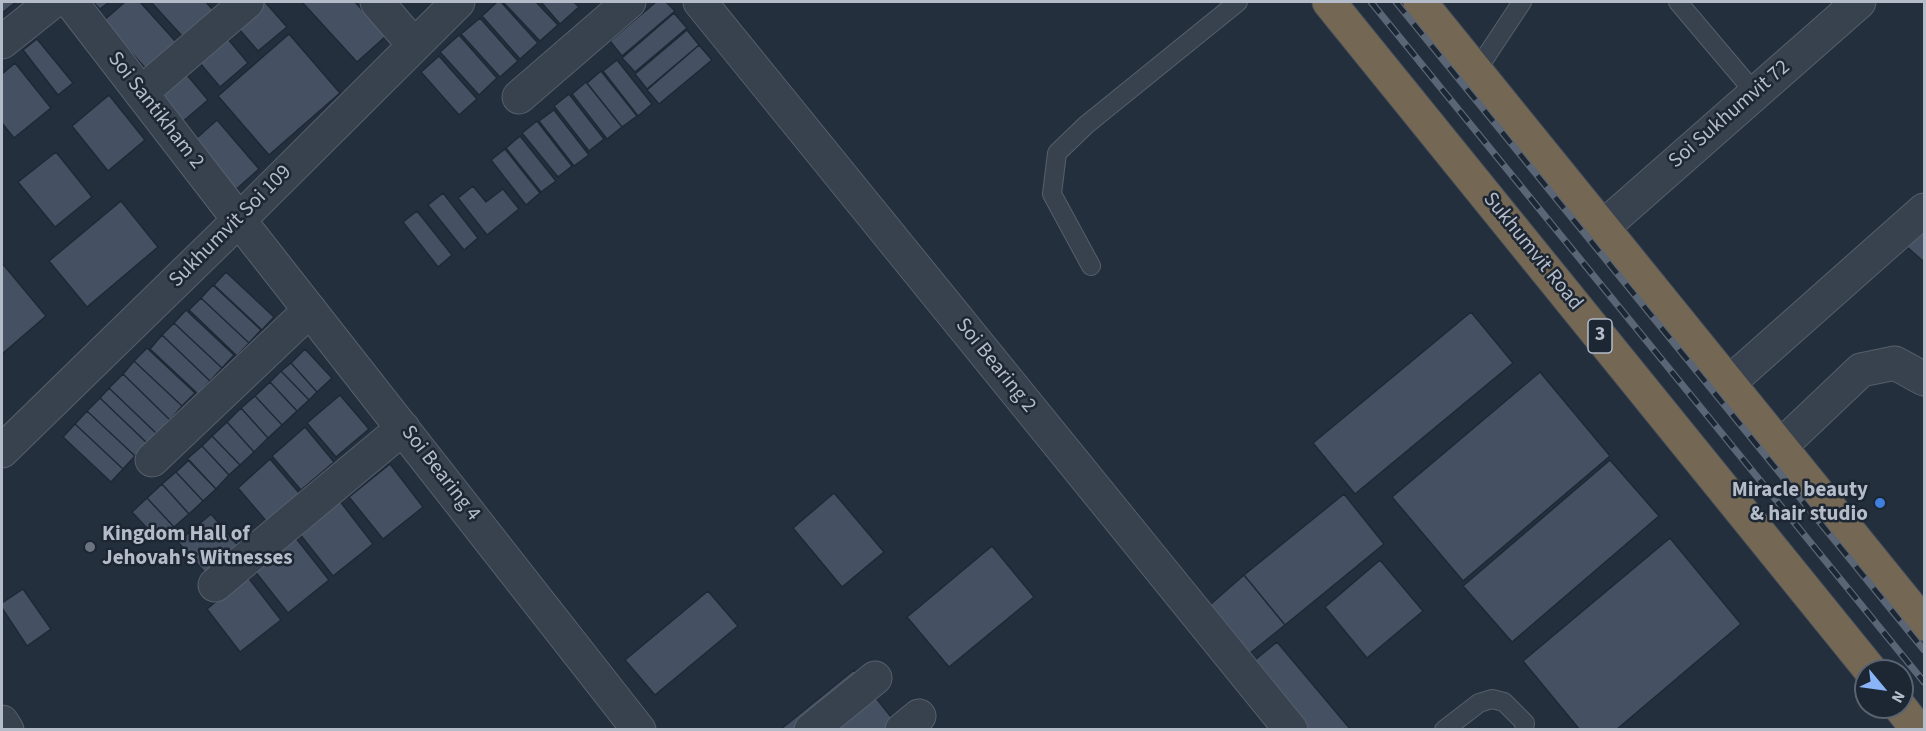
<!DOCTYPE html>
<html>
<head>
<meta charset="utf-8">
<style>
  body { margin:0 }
  #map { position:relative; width:1926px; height:731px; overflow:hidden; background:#242f3e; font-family:"Source Sans 3",sans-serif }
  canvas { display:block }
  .frame { position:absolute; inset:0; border:3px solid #b4bcc9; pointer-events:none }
  .north { position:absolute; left:1854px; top:659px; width:60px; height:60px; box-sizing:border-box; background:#1d2633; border:2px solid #59626f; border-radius:50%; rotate:119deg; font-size:16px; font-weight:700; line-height:24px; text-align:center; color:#b4bcc9 }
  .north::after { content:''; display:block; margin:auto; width:21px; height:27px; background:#8ab4f8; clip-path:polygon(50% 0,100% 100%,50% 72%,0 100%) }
</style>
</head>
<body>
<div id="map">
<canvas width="1926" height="731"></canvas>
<div class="frame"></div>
<div class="north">N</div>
</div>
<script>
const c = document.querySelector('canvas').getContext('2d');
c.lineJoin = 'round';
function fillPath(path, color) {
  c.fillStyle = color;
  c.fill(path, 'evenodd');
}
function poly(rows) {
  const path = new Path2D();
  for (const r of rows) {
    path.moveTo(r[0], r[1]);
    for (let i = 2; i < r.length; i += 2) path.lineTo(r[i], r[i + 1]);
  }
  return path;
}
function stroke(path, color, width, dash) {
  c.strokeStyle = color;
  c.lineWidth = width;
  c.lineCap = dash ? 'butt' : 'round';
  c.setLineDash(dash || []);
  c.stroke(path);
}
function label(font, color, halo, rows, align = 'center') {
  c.font = font + ' "Source Sans 3",sans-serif';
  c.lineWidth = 5;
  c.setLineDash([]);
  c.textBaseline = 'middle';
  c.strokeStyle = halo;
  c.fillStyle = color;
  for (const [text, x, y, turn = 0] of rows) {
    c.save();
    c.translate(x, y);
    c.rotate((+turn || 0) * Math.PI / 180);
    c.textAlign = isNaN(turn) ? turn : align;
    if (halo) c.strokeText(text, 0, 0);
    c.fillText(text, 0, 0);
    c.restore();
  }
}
const building = poly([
  [2,2,16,2,2,13,2,2],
  [93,2,109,2,100,9,93,2],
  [125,2,140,2,177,43,147,70,103,21,125,2],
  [151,2,206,2,213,10,183,37,151,2],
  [254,2,265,2,287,27,258,51,232,21,254,2],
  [302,2,355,2,386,36,357,62,302,2],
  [497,2,501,2,538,43,520,59,482,16,497,2],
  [503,2,536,2,558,25,540,41,503,2],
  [541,2,574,2,579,7,560,24,541,2],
  [656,2,666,2,675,11,622,56,610,41,656,2],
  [674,13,687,28,635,72,622,58,674,13],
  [480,18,518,61,500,77,461,34,480,18],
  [687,30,699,45,647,89,635,74,687,30],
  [222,32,248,63,220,87,194,56,222,32],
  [289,34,340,93,269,155,218,96,289,34],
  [459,35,497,78,479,95,440,52,459,35],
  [37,39,73,83,58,95,23,50,37,39],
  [699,45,712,60,659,104,647,90,699,45],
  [439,56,477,99,459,115,421,72,439,56],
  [617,60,652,104,638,116,603,71,617,60],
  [15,63,51,108,14,138,2,123,2,74,15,63],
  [182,69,208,100,180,124,154,94,182,69],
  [601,71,637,116,622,127,587,83,601,71],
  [586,82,622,127,607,139,572,94,586,82],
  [569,94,604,139,589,151,554,106,569,94],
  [109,95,145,140,108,171,72,126,109,95],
  [554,110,589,155,574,166,539,121,554,110],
  [217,120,259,169,232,193,190,144,217,120],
  [537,121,572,166,558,177,522,133,537,121],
  [520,136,556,181,541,192,506,148,520,136],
  [505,149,540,193,526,205,491,160,505,149],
  [56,152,92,197,55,227,18,182,56,152],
  [473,186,486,202,503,189,519,209,487,235,458,198,473,186],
  [443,193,478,238,464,250,428,205,443,193],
  [121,201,158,247,87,307,49,261,121,201],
  [417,211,452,255,438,267,403,222,417,211],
  [1924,229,1924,262,1906,246,1924,229],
  [2,263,46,316,2,354,2,263],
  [226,272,274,317,262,330,214,285,226,272],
  [213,285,261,330,249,343,201,298,213,285],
  [201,298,249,343,237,356,189,310,201,298],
  [186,310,234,355,222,368,174,323,186,310],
  [1471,312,1513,363,1355,494,1313,443,1471,312],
  [174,323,222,368,210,381,162,335,174,323],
  [162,335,210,381,198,394,150,349,162,335],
  [147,348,195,393,182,406,134,361,147,348],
  [305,349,332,378,317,392,291,363,305,349],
  [134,361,182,406,170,420,123,374,134,361],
  [291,363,317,392,309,400,281,371,291,363],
  [281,371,309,400,297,411,270,382,281,371],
  [1540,372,1610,456,1463,581,1392,497,1540,372],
  [123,374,170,420,157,434,109,388,123,374],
  [270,382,297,411,282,425,255,396,270,382],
  [109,388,157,434,148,444,100,398,109,388],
  [340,395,369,429,336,457,307,423,340,395],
  [255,396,282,425,268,438,241,408,255,396],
  [100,398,147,443,135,456,87,411,100,398],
  [241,408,268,438,254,452,227,422,241,408],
  [87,411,135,456,123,469,75,424,87,411],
  [227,422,254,452,240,465,212,436,227,422],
  [75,424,123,469,111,482,63,437,75,424],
  [305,427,334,462,301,490,272,456,305,427],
  [212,436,240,465,229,475,202,446,212,436],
  [202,446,229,475,216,489,187,459,202,446],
  [270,459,300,494,267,522,238,488,270,459],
  [189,460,216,489,203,501,176,472,189,460],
  [1610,460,1659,516,1512,642,1463,586,1610,460],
  [390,464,423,507,383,539,349,497,390,464],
  [176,472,203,501,189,514,162,484,176,472],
  [162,484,189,514,174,527,147,498,162,484],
  [834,493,884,552,842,587,793,528,834,493],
  [1344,494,1384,544,1285,625,1244,575,1344,494],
  [147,498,174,527,159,541,132,512,147,498],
  [339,500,373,544,333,576,299,533,339,500],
  [211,514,240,548,208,576,178,542,211,514],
  [295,537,329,580,288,613,254,570,295,537],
  [1670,538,1741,624,1616,730,1580,730,1523,661,1670,538],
  [992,546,1034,597,949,667,907,617,992,546],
  [1380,560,1423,611,1367,658,1325,607,1380,560],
  [1244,575,1285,625,1244,658,1204,610,1244,575],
  [247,576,281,620,240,652,207,609,247,576],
  [23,589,51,629,27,646,2,608,2,603,23,589],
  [708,591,738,626,655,695,625,660,708,591],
  [1277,642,1351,730,1304,730,1250,664,1277,642],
  [854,670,895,722,885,730,780,730,854,670]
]);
fillPath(building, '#455162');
stroke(building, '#1f2835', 1.5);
const lane = poly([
  [1678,2,1755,93],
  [1477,70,1522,2],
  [1091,266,1052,194,1057,153,1086,125,1238,2],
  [1444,730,1479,703,1492,699,1504,702,1525,723,1524,730]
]);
const street = poly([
  [71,2,239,220,639,730],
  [377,2,414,45],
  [700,2,1291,730],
  [2,42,52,2],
  [141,93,247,2],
  [519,97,629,2],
  [1602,228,1859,2],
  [1730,382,1924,210],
  [1781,446,1861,370,1895,363,1924,379],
  [2,451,239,220,458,2],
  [152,460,310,310],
  [215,585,403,428],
  [2,722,7,730],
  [811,730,875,678],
  [902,730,919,716]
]);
const highway = poly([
  [1329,2,1871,671],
  [1420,2,1924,624],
  [1900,707,1918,730]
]);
stroke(lane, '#565f6c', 20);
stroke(street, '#565f6c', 35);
stroke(highway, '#434c59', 35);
stroke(lane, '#38414e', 18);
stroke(street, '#38414e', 33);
stroke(highway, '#746855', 33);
const rail = poly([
  [1371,2,1924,682],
  [1396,2,1924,650]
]);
stroke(rail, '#5a6575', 7);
stroke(rail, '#1d2633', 4.5, [14]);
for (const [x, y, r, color] of [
  [1880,503,6,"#3f7fe0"],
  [90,547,6,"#6b7280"]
]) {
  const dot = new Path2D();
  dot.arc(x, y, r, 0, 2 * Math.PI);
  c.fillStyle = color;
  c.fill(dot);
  stroke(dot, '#1d2633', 2);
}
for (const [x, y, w] of [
  [1600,336,24]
]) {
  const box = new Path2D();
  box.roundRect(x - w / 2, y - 17, w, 34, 4.5);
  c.fillStyle = '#1d2633';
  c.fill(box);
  stroke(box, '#b4bcc9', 1.5);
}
label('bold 20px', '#b4bcc9', null, [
  ["3",1600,336]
]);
label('21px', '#b4bcc9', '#1d2633', [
  ["Soi Santikham 2",155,111,52],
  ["Soi Sukhumvit 72",1730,115,-41],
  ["Sukhumvit Soi 109",231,227,-45],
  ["Sukhumvit Road",1532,252,51],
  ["Soi Bearing 2",995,366,51],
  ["Soi Bearing 4",440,474,52]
]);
label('bold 21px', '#b4bcc9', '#1d2633', [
  ["Miracle beauty",1868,491],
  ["& hair studio",1868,515],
  ["Kingdom Hall of",102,535,"left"],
  ["Jehovah's Witnesses",102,559,"left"]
], 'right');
</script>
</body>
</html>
